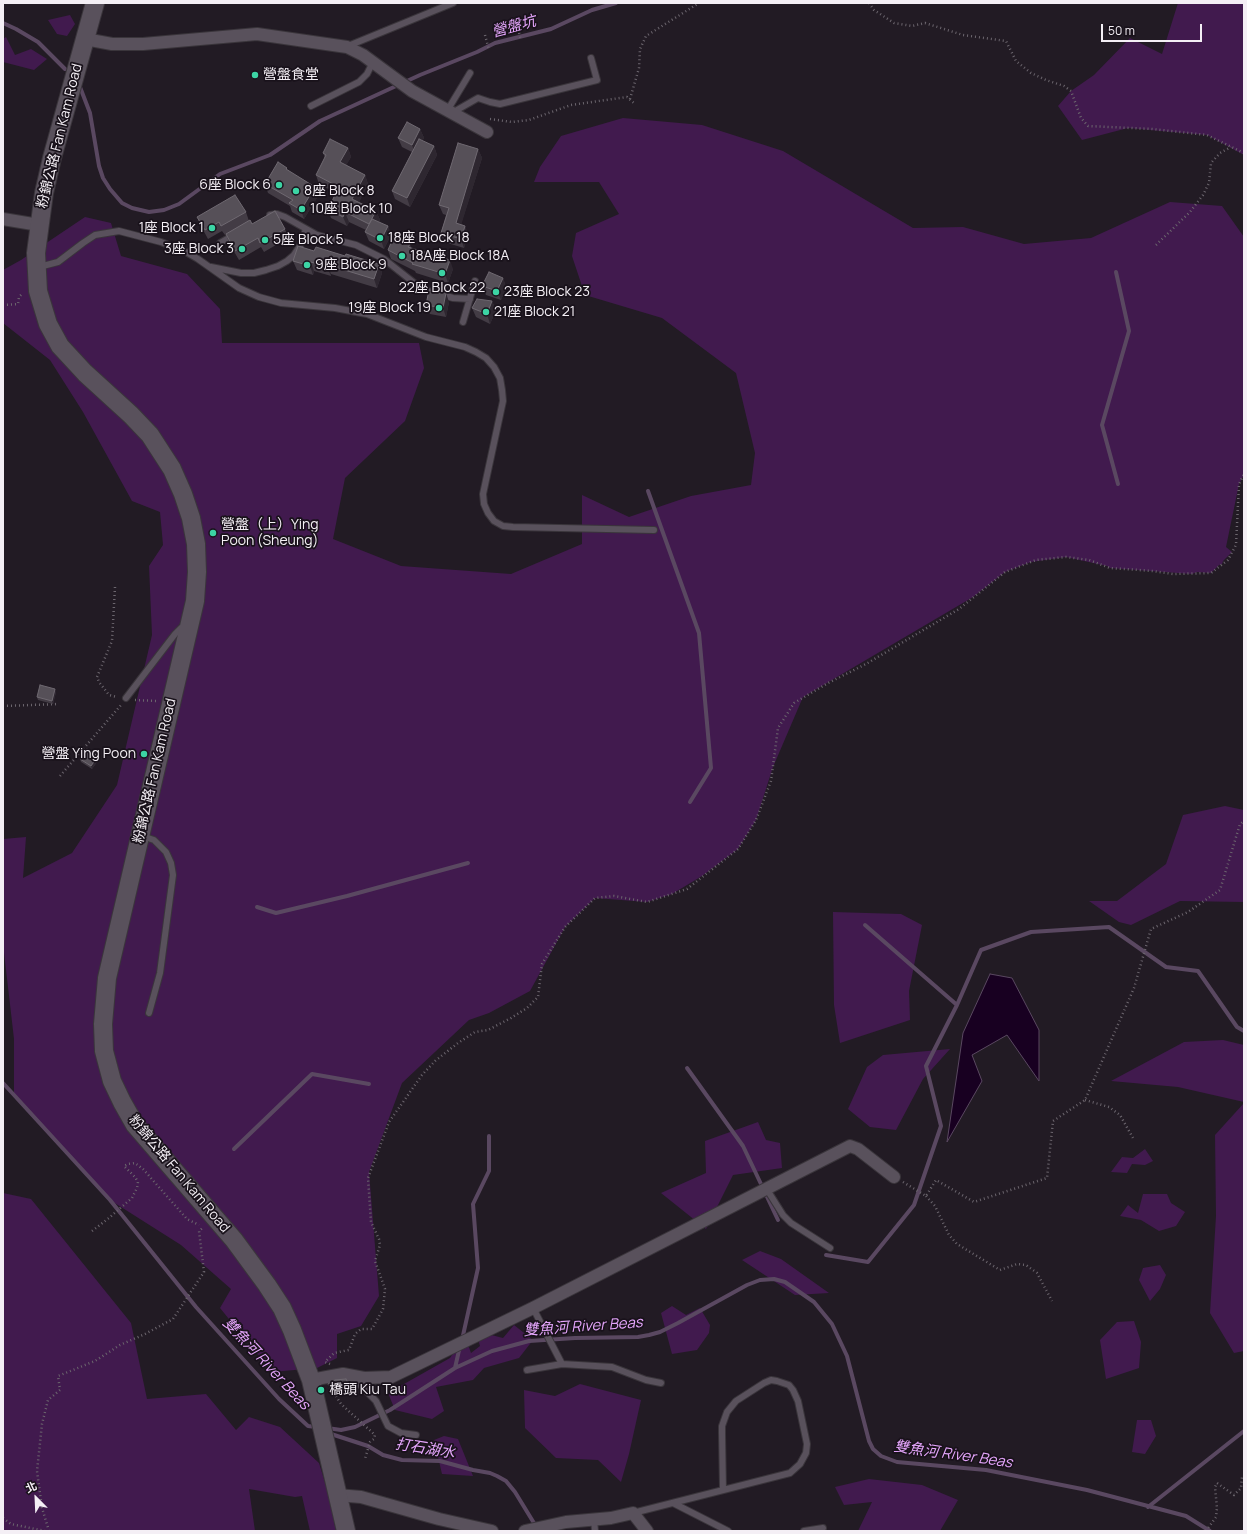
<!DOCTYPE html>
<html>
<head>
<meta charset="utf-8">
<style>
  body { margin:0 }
  #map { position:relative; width:1247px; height:1534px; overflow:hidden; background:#221b24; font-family:Manrope,"Noto Sans TC",sans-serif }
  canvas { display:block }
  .frame { position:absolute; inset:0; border:4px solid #f4eff5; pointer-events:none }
  .north { position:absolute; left:16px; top:1478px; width:40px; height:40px; -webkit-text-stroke:3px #19121b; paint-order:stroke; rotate:336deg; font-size:11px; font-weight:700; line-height:16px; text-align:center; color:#f4eff5 }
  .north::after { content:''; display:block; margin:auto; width:14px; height:18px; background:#f4eff5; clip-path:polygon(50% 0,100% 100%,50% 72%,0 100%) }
  .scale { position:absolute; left:1101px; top:24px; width:101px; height:18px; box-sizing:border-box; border:2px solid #f4eff5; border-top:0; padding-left:5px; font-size:12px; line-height:14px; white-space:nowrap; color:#f4eff5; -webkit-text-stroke:3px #19121b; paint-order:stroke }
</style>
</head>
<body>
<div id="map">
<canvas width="1247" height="1534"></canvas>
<div class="frame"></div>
<div class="north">北</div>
<div class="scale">50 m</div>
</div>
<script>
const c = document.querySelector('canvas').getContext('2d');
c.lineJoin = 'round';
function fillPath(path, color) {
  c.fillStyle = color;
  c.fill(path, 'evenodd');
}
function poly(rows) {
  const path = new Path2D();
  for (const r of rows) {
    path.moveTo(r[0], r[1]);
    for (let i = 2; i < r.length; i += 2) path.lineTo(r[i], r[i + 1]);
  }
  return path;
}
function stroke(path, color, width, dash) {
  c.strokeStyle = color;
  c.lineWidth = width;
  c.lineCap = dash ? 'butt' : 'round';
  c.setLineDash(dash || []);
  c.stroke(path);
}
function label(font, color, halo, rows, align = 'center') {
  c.font = font + ' Manrope,"Noto Sans TC",sans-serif';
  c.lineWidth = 3.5;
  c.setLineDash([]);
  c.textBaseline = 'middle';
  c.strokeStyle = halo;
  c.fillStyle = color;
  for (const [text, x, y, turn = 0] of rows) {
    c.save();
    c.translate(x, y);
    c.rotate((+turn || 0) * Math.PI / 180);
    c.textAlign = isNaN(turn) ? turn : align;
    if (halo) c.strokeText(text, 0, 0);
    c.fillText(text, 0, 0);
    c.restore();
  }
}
fillPath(poly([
  [1178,3,1244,3,1244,155,1207,135,1128,128,1082,140,1058,106,1071,91,1094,75,1130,38,1162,54],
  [70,15,75,24,67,36,57,34,48,20],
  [6,37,15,55,31,49,47,59,34,70,3,62,3,39],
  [623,118,702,125,783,151,913,228,963,227,1024,244,1091,238,1170,202,1222,206,1244,237,1244,475,1239,484,1226,547,1232,552,1223,561,1222,564,1219,565,1211,573,1197,572,1192,574,1110,568,1107,566,1066,557,1031,562,1005,572,973,597,803,697,773,767,756,820,738,849,702,876,672,894,647,902,595,898,565,927,530,991,489,1013,469,1020,402,1083,369,1172,379,1296,361,1326,337,1334,337,1358,317,1368,272,1372,220,1308,231,1289,181,1245,110,1200,14,1095,14,1039,3,944,3,839,26,837,23,878,72,853,117,785,152,635,149,566,163,545,160,512,132,501,83,412,50,360,3,323,3,270,21,260,85,217,111,223,121,256,187,274,220,309,222,343,419,343,424,368,405,421,345,478,333,539,401,566,511,574,582,544,582,495,629,517,691,496,751,485,755,453,736,373,662,318,585,295,572,256,576,233,619,214,599,182,534,182,540,167,561,136],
  [1225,806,1244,810,1244,902,1180,901,1131,925,1119,922,1089,901,1117,901,1166,864,1183,815],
  [833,912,901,914,922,925,909,991,910,1020,840,1043,834,1005],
  [1223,1040,1244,1045,1244,1102,1178,1087,1111,1081,1184,1042],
  [950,1049,923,1079,896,1130,870,1127,848,1109,867,1067,883,1055],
  [1244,1103,1244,1351,1234,1353,1210,1313,1216,1216,1215,1135],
  [758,1122,766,1140,780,1143,782,1168,733,1175,706,1229,661,1193,706,1173,705,1141],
  [1145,1149,1153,1161,1145,1165,1132,1164,1127,1173,1111,1172,1122,1157,1133,1158],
  [3,1193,31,1199,131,1323,147,1399,206,1394,236,1430,249,1417,280,1427,319,1463,328,1492,336,1531,310,1531,302,1496,295,1497,249,1489,255,1531,3,1531],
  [1143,1194,1167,1194,1171,1203,1185,1212,1176,1226,1159,1231,1141,1220,1120,1216,1128,1205,1138,1213],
  [760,1251,781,1259,829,1293,795,1295,742,1260],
  [1160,1265,1166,1275,1160,1289,1150,1301,1139,1280,1143,1268],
  [672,1306,686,1315,700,1308,710,1325,709,1333,697,1350,672,1354,661,1313],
  [1134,1321,1141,1342,1139,1368,1106,1379,1100,1340,1117,1322],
  [514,1325,533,1340,519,1358,484,1368,473,1380,436,1387,444,1411,432,1419,395,1410,388,1393,450,1358,465,1336,471,1353,480,1346,476,1331,503,1338],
  [580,1384,641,1400,629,1454,621,1482,598,1460,556,1458,525,1428,524,1390,555,1396],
  [1137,1420,1151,1420,1156,1436,1145,1454,1132,1452],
  [444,1436,458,1439,473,1476,442,1474,434,1440],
  [869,1479,922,1485,958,1500,940,1531,858,1531,872,1502,844,1505,835,1487]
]), '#411a4e');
const water = poly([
  [990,974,1012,978,1039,1030,1039,1081,1007,1035,972,1055,982,1081,947,1142,963,1033,990,974]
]);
fillPath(water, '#180021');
stroke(water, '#5a4861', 1);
stroke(poly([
  [3,23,16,29,38,42,65,69],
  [80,87,90,113,99,166,103,178,110,189,122,203,132,208,149,212,164,210,179,204,220,174,270,155,320,121,420,75,477,52,495,43,551,29,592,10,616,3],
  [1116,272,1129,331,1102,425,1118,484],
  [648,491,699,633,711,768,690,802],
  [257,907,276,913,347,896,468,863],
  [865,925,957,1005],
  [687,1068,743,1146,778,1220],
  [3,1083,110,1200,196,1307,279,1399,308,1426,316,1427],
  [234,1149,312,1074,369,1084],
  [826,1255,868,1262,914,1205,941,1126,926,1066,957,1005,981,950,1031,932,1109,927,1166,967,1198,971,1237,1027,1244,1031],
  [462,1340,478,1268,473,1204,489,1171,489,1136],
  [455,1368,460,1346],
  [327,1428,341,1430,355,1427,390,1410,455,1368,492,1351,529,1341,575,1338,638,1337,649,1335,660,1332,678,1323,747,1285,760,1280,774,1279,785,1282,814,1302,832,1324,847,1356,869,1441,873,1449,881,1456,897,1462,986,1470,1087,1490,1186,1516,1210,1531],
  [328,1433,368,1446,383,1455,402,1460,440,1461,473,1470,490,1473,497,1476,506,1481,515,1492,537,1528],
  [1148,1507,1244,1431]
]), '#5a4861', 4);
const service = poly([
  [348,46,453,3],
  [311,106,359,82,367,74,371,66,372,61],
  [447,111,470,73],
  [453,114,457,110,478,98,490,102,500,104,597,80,591,58],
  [270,215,277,214,285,217,317,235,356,245,384,259,418,286,429,291,453,298,470,299],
  [220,243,234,235],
  [39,267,58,262,83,243,95,235,119,231,161,242,186,252,198,259,239,288,259,297,281,303,335,308,367,314,426,337,465,347,476,352,486,358,494,367,500,378,502,390,503,401,483,494,484,504,488,513,494,521,503,526,513,527,654,530],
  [211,267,241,273,254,273,266,270,278,266,287,261,294,255,300,246,306,229],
  [463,322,475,281],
  [126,698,175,634,181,628,186,626],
  [142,836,154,840,166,852,171,863,173,875,160,973,149,1013],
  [766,1188,783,1215,791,1223,830,1248],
  [533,1308,562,1364],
  [527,1370,562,1364,612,1367,646,1380,661,1383],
  [354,1379,376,1401,388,1426,401,1433,416,1435],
  [673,1503,728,1531],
  [633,1513,790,1473,800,1464,806,1453,807,1444,798,1401,793,1390,789,1385,777,1381,771,1380,764,1383,736,1401,727,1412,722,1426,722,1433,723,1490],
  [594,1519,595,1531],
  [804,1531,823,1528]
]);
const minor = poly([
  [85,39,112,44,143,44,257,34,347,47,363,55,412,91,487,132],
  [3,219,39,225],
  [311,1380,343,1374,364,1378,391,1377,533,1308,850,1146,858,1149,894,1177],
  [337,1495,361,1497,439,1519,492,1531],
  [525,1531,566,1522,611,1518,633,1513,647,1531]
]);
const secondary = poly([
  [95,3,52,158,44,193,36,253,38,291,48,324,60,346,85,373,131,415,150,435,172,469,183,494,191,518,196,544,197,572,195,601,107,978,103,1024,104,1051,112,1081,122,1102,135,1125,234,1240,267,1285,282,1308,292,1330,311,1380,346,1531]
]);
stroke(service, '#3a353b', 8);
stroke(minor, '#3a353b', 14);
stroke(secondary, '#3a353b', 20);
stroke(poly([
  [869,3,874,10,894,23,912,26,925,23,963,35,1006,41,1016,61,1031,73,1046,80,1064,86,1071,91,1081,118,1088,126,1152,129,1207,135,1244,153],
  [518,29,521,40],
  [485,35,489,50],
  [630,99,639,68,640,49,646,36,699,3],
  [490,119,512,122,529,120,571,105,627,97,635,104],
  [1156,245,1190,212,1203,195,1209,183,1211,163,1220,153,1231,147],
  [3,305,18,304,19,297,23,293],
  [115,587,112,641,97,677,99,682,109,695,117,697],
  [135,700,156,701],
  [3,706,59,704],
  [60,776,121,705],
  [1085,1100,1109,1107,1120,1115,1133,1138],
  [903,1182,926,1196,936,1180,974,1202,1047,1178,1053,1121,1085,1100,1134,988,1151,929,1188,912,1220,890,1240,824,1244,821],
  [926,1196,935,1206,949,1235,957,1244,1000,1270,1017,1264,1026,1265,1037,1273,1052,1301],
  [92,1231,109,1218,132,1198,137,1188,138,1182,135,1177,124,1166,128,1164,135,1163,143,1169,187,1219,199,1225],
  [330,1364,325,1362,334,1353,349,1350,355,1334,361,1329,372,1329,383,1309,385,1289,375,1261,380,1245,379,1239,371,1222,368,1178,389,1122,422,1075,435,1061,458,1043,475,1032,488,1030,511,1018,527,1008,538,997,542,964,565,927,595,898,614,896,647,902,687,889,738,849,756,820,771,781,778,728,794,703,828,683,866,664,959,609,1005,572,1036,560,1066,557,1089,560,1110,568,1153,571,1173,574,1211,573,1228,560,1236,545,1239,484,1244,474],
  [336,1396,341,1404,375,1435,374,1439,370,1442,365,1459],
  [3,1518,11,1524,45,1531],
  [49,1531,42,1508,37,1471,42,1424,48,1400,60,1390,58,1376,95,1361,120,1345,145,1334,173,1319,204,1272,199,1231,204,1227],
  [1206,1531,1216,1517,1217,1508,1215,1487,1217,1483,1234,1495,1241,1488,1242,1477,1244,1478]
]), '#6c666e', 2.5, [1, 3]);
stroke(service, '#59515c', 6);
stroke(minor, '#59515c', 12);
stroke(secondary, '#59515c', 18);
fillPath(poly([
  [420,129,424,138,422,141,434,146,437,155,410,207,395,199,392,191,412,152,402,147,398,138],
  [348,148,351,157,346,165,365,175,368,184,359,202,376,211,380,220,379,222,388,226,391,235,384,249,369,241,365,232,366,230,349,222,347,226,331,218,328,209,336,193,319,184,316,175,325,158,323,153],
  [478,149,482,158,461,224,465,226,468,235,464,248,444,242,441,233,446,215,443,214,439,205],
  [288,170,318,196,304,219,292,212,290,206,268,193,265,184],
  [246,212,249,221,252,224,285,229,288,238,264,252,261,247,239,260,229,243,226,234,225,235,222,231,208,239,201,226,197,217],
  [410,244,411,248,453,269,448,283,416,273,415,271,391,259,388,250],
  [314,251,345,256,379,264,382,273,377,288,331,274,331,276,314,271,313,275,297,270,293,261],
  [503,278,506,287,501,300,486,295,482,286],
  [492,301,496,310,490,324,476,317,472,308],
  [449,302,446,317,430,314,426,305],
  [56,692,53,704,38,700,37,697],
  [80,759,99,759,92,769,81,762],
  [328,1384,349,1385,350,1388,334,1397]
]), '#433c45');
fillPath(poly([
  [420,129,424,138,415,154,412,145],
  [434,146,437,155,410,207,407,198],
  [348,148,351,157,343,171,340,162],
  [478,149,482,158,459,232,456,223],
  [365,175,368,184,356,208,352,199],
  [315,187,318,196,304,219,301,210],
  [376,211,380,220,373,234,369,224],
  [345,212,349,222,347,226,343,217],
  [388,226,391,235,384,249,381,240],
  [465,226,468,235,464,248,461,239],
  [450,260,453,269,448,283,445,274],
  [311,262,314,271,313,275,310,266],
  [379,264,382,273,377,288,374,279],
  [328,265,331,274,331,276,327,267],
  [503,278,506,287,501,300,497,291],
  [446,293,449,302,446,317,443,308],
  [492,301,496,310,490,324,487,314],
  [55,689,56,692,53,704,52,701],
  [98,756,99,759,92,769,91,766]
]), '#2e2730');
const building = poly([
  [407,122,420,129,412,145,398,138,407,122],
  [330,139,348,148,340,162,365,175,352,199,376,211,369,224,345,212,343,217,328,209,339,187,316,175,326,155,323,153,330,139],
  [419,139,434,146,407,198,392,191,419,139],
  [458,143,478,149,456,223,465,226,461,239,441,233,449,208,439,205,458,143],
  [278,162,287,168,286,169,315,187,301,210,289,203,293,200,265,184,278,162],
  [235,195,246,212,221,226,219,222,205,230,197,217,235,195],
  [275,211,285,229,260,243,258,238,235,251,226,234,250,220,252,224,275,211],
  [372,219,388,226,381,240,365,232,372,219],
  [394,236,410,244,408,247,450,260,445,274,412,264,413,263,388,250,394,236],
  [298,246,314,251,316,247,345,256,346,254,379,264,374,279,328,265,327,267,311,262,310,266,293,261,298,246],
  [489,272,503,278,497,291,482,286,489,272],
  [429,290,446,293,443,308,426,305,429,290],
  [477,299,492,301,487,314,472,308,477,299],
  [40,685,55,689,52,701,37,697,40,685],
  [87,749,98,756,91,766,80,759,87,749],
  [346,1379,349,1385,333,1394,328,1384,335,1380,346,1379]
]);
fillPath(building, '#565058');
stroke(building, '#6f6971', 1);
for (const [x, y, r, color] of [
  [255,75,4,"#3cd4a4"],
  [279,185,4,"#3cd4a4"],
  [296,191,4,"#3cd4a4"],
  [302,209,4,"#3cd4a4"],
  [212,228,4,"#3cd4a4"],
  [380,238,4,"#3cd4a4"],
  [265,240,4,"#3cd4a4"],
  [242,249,4,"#3cd4a4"],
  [402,256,4,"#3cd4a4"],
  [307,265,4,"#3cd4a4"],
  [442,273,4,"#3cd4a4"],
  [496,292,4,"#3cd4a4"],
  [439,308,4,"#3cd4a4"],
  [486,312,4,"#3cd4a4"],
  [213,533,4,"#3cd4a4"],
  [144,754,4,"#3cd4a4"],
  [321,1390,4,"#3cd4a4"]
]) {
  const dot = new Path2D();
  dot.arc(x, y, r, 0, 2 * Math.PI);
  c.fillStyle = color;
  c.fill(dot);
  stroke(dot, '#19121b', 1.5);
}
label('14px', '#f4eff5', '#19121b', [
  ["營盤食堂",263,75],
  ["6座 Block 6",271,185,"right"],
  ["8座 Block 8",304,191],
  ["10座 Block 10",310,209],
  ["1座 Block 1",204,228,"right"],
  ["18座 Block 18",388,238],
  ["5座 Block 5",273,240],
  ["3座 Block 3",234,249,"right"],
  ["18A座 Block 18A",410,256],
  ["9座 Block 9",315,265],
  ["22座 Block 22",442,288,"center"],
  ["23座 Block 23",504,292],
  ["19座 Block 19",431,308,"right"],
  ["21座 Block 21",494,312],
  ["營盤（上）Ying",221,525],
  ["Poon (Sheung)",221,541],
  ["營盤 Ying Poon",136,754,"right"],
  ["橋頭 Kiu Tau",329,1390]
], 'left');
label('14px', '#f4eff5', '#19121b', [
  ["粉錦公路 Fan Kam Road",60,136,-76],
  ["粉錦公路 Fan Kam Road",155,771,-77],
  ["粉錦公路 Fan Kam Road",179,1174,50]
]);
label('italic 15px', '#e4a5fb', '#19121b', [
  ["營盤坑",514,27,-15],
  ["雙魚河 River Beas",583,1327,-4],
  ["雙魚河 River Beas",266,1364,47],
  ["打石湖水",425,1449,9],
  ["雙魚河 River Beas",953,1455,8]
]);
</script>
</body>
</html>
